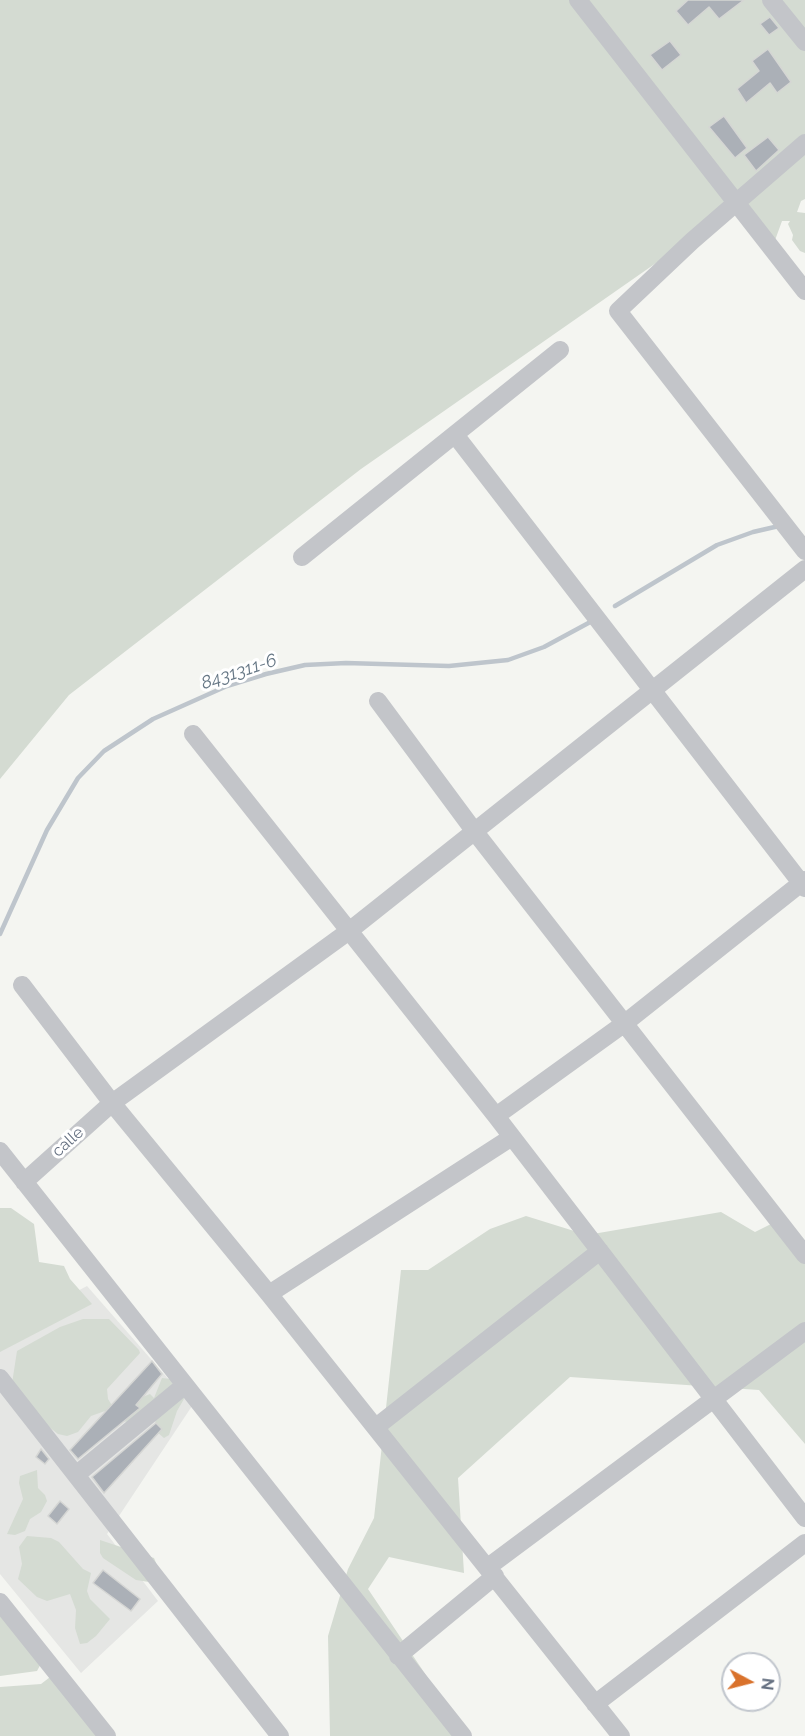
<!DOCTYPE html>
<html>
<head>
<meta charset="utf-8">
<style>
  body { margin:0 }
  #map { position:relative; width:805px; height:1736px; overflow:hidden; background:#f4f5f1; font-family:Raleway,sans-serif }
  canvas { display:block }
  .north { position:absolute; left:721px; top:1652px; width:60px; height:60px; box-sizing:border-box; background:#fff; border:2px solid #c1c6cd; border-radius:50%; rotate:97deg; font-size:16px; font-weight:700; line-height:24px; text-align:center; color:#657081 }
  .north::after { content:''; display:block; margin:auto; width:21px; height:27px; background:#d9722c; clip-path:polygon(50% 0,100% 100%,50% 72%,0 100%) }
</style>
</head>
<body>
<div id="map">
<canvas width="805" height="1736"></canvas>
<div class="north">N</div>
</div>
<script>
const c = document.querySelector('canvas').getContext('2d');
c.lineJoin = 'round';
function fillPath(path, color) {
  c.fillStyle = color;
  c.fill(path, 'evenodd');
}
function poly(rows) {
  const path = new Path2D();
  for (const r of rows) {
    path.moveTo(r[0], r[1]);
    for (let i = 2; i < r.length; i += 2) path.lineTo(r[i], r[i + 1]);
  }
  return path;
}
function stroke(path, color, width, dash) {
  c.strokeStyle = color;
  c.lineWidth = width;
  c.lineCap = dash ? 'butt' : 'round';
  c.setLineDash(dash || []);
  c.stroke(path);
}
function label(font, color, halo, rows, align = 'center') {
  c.font = font + ' Raleway,sans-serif';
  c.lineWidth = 6;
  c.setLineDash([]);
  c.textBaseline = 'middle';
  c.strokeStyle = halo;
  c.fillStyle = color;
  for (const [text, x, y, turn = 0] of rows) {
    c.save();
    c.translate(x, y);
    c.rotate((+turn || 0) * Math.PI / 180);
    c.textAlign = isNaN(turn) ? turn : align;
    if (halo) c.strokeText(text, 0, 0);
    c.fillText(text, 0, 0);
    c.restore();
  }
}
fillPath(poly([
  [87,1286,192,1406,107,1534,158,1601,81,1673,0,1574,0,1332]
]), '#e5e6e4');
fillPath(poly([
  [0,0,805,0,805,199,801,201,797,212,805,213,805,253,800,251,792,240,793,235,788,224,790,221,782,221,774,243,742,203,361,469,69,695,0,779],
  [0,1208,11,1208,34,1224,39,1262,64,1266,70,1279,92,1304,0,1352],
  [721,1212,755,1232,779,1220,805,1250,805,1444,759,1390,570,1377,458,1478,464,1573,389,1557,368,1589,467,1736,330,1736,328,1636,348,1569,374,1518,401,1270,428,1270,490,1229,526,1216,587,1235],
  [83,1319,109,1319,139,1350,140,1353,107,1389,108,1399,116,1412,145,1396,150,1394,154,1398,162,1378,180,1380,188,1392,177,1411,169,1435,164,1438,157,1432,155,1419,132,1423,114,1419,105,1411,91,1416,78,1432,67,1436,58,1434,24,1407,11,1390,17,1351,60,1327],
  [37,1470,38,1488,45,1495,47,1501,41,1512,30,1519,25,1531,15,1535,7,1534,23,1499,19,1483,20,1476],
  [27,1536,51,1538,59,1542,83,1569,91,1573,87,1591,90,1599,110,1619,96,1636,87,1643,80,1644,75,1628,76,1610,70,1594,47,1601,37,1597,18,1579,22,1564,19,1547],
  [100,1540,154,1558,159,1570,149,1582,136,1580,103,1558,100,1553],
  [0,1605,45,1656,37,1671,0,1676],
  [58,1671,105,1736,0,1736,0,1687,41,1684]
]), '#d4dbd2');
stroke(poly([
  [615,606,717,545,753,532,779,526],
  [0,934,47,830,78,778,104,751,153,719,227,686,266,674,305,665,346,663,449,666,508,660,544,647,594,620]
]), '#bec5cc', 4.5);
const building = poly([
  [688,0,744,0,719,19,709,7,688,25,676,11,688,0],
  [770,17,779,28,769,35,760,24,770,17],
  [670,41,681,55,662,70,650,55,670,41],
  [768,49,791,82,777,93,770,83,746,103,737,89,759,71,752,61,768,49],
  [724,116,747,148,735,158,709,127,724,116],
  [768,137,779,150,756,171,744,155,768,137],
  [152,1361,162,1374,136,1405,140,1408,78,1459,70,1450,152,1361],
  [156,1423,162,1429,104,1493,92,1477,156,1423],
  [41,1449,49,1459,45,1464,36,1457,41,1449],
  [60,1501,69,1509,57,1524,48,1516,60,1501],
  [103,1570,140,1599,131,1611,93,1583,103,1570]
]);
fillPath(building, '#abb0b7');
stroke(building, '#d5d6d4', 1.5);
stroke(poly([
  [578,0,805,291],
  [771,0,805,42],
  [805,143,692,241,618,311,805,551],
  [456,436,805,888],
  [302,557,560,350],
  [378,701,475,832,805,1255],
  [193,734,496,1116,805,1518],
  [22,985,112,1103,269,1294,621,1736],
  [496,1116,625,1023,805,880],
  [0,1151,463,1736],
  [24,1182,112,1103,349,931,805,569],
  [269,1294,512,1137],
  [0,1378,280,1736],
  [376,1427,600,1251],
  [76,1475,185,1385],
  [488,1567,805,1331],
  [0,1602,107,1736],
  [398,1656,495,1576],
  [595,1704,805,1543]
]), '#c3c5c9', 18);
label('16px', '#657081', '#fff', [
  ["calle",68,1142,-42]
]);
label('italic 18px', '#667785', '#fff', [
  ["8431311-6",239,672,-18]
]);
</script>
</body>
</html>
